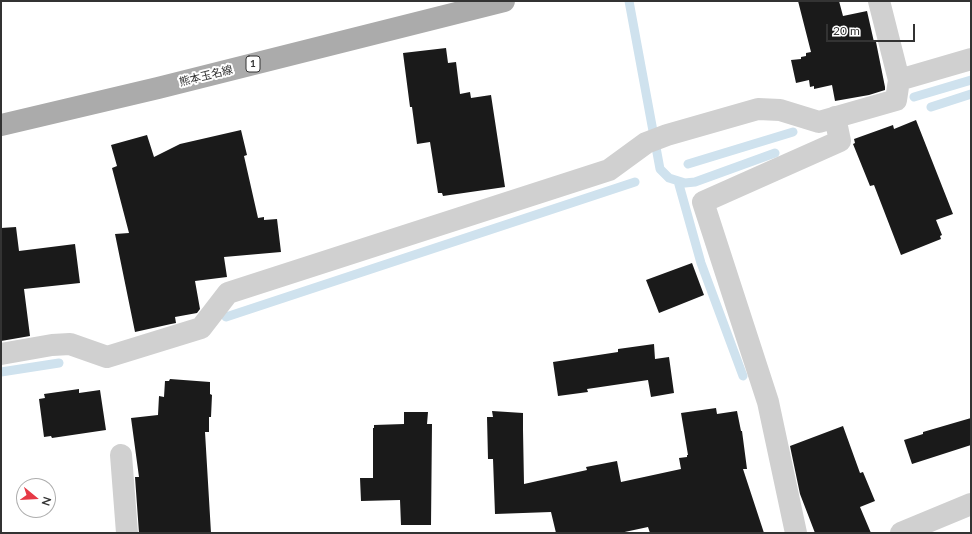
<!DOCTYPE html>
<html>
<head>
<meta charset="utf-8">
<style>
  body { margin:0 }
  #map { position:relative; width:972px; height:534px; overflow:hidden; background:#fff; font-family:Lato,sans-serif }
  canvas { display:block }
  .frame { position:absolute; inset:0; border:2px solid #333; pointer-events:none }
  .north { position:absolute; left:16px; top:478px; width:40px; height:40px; box-sizing:border-box; background:#fff; border:1px solid #adadad; border-radius:50%; rotate:108deg; font-size:11px; font-weight:700; line-height:16px; text-align:center; color:#333 }
  .north::after { content:''; display:block; margin:auto; width:14px; height:18px; background:#e63946; clip-path:polygon(50% 0,100% 100%,50% 72%,0 100%) }
  .scale { position:absolute; left:826px; top:24px; width:89px; height:18px; box-sizing:border-box; border:2px solid #333; border-top:0; padding-left:5px; font-size:12px; line-height:14px; white-space:nowrap; color:#333; -webkit-text-stroke:3px #fff; paint-order:stroke }
</style>
</head>
<body>
<div id="map">
<canvas width="972" height="534"></canvas>
<div class="frame"></div>
<div class="north">N</div>
<div class="scale">20 m</div>
</div>
<script>
const c = document.querySelector('canvas').getContext('2d');
c.lineJoin = 'round';
function poly(rows) {
  const path = new Path2D();
  for (const r of rows) {
    path.moveTo(r[0], r[1]);
    for (let i = 2; i < r.length; i += 2) path.lineTo(r[i], r[i + 1]);
  }
  return path;
}
function stroke(path, color, width, dash) {
  c.strokeStyle = color;
  c.lineWidth = width;
  c.lineCap = dash ? 'butt' : 'round';
  c.setLineDash(dash || []);
  c.stroke(path);
}
function fillPath(path, color) {
  c.fillStyle = color;
  c.fill(path, 'evenodd');
}
function label(font, color, halo, rows, align = 'center') {
  c.font = font + ' Lato,"Noto Sans JP",sans-serif';
  c.lineWidth = 4;
  c.setLineDash([]);
  c.textBaseline = 'middle';
  c.strokeStyle = halo;
  c.fillStyle = color;
  for (const [text, x, y, turn = 0] of rows) {
    c.save();
    c.translate(x, y);
    c.rotate((+turn || 0) * Math.PI / 180);
    c.textAlign = isNaN(turn) ? turn : align;
    if (halo) c.strokeText(text, 0, 0);
    c.fillText(text, 0, 0);
    c.restore();
  }
}
stroke(poly([
  [629,1,660,169,669,178,685,183,695,182,775,153],
  [914,97,971,80],
  [931,107,971,94],
  [688,164,793,132],
  [678,181,701,263,743,376],
  [226,317,635,182],
  [1,372,59,363]
]), '#cfe2ee', 9);
fillPath(poly([
  [798,1,839,1,843,16,867,11,874,42,876,42,885,87,885,90,869,95,835,101,832,85,814,89,814,86,810,87,809,80,796,83,791,60,801,59,801,57,806,56,806,53,811,52],
  [446,48,448,63,456,62,460,94,470,92,471,98,491,95,505,187,443,196,442,193,438,193,430,142,417,144,412,107,410,107,403,53],
  [916,120,953,214,936,220,942,235,940,236,941,239,901,255,874,185,870,186,853,144,855,143,854,139,893,125,894,129],
  [241,130,247,155,244,156,258,218,264,217,264,220,277,219,281,252,224,257,227,277,195,281,200,309,197,313,175,317,176,323,171,324,135,332,115,234,129,233,112,168,117,166,111,145,147,135,154,157,180,144],
  [16,227,19,251,75,244,80,283,24,289,30,336,1,341,1,228],
  [692,263,704,295,659,313,646,280],
  [654,344,655,359,669,357,674,393,651,397,648,380,587,389,588,392,558,396,553,362,618,352,618,349],
  [170,379,210,382,210,394,212,395,211,417,209,417,209,432,205,432,211,533,139,533,135,477,139,477,131,418,158,415,159,396,164,397,165,381,169,381],
  [79,389,79,393,100,390,106,430,52,438,51,436,44,437,39,399,45,398,44,394],
  [716,408,717,414,737,411,741,431,742,431,747,469,743,469,764,533,650,533,648,527,620,533,556,533,551,512,495,514,493,459,488,459,487,417,493,417,492,411,523,413,523,430,524,484,587,470,586,467,617,461,621,482,681,469,679,458,687,457,687,455,688,455,681,413],
  [404,412,428,412,427,424,432,424,431,525,401,525,400,500,361,501,360,478,373,478,373,428,374,428,374,425,404,424],
  [971,418,971,445,912,464,904,440,923,434,923,432],
  [843,426,860,473,863,472,875,501,860,507,871,533,815,533,800,494,790,446]
]), '#1a1a1a');
stroke(poly([
  [899,80,971,59],
  [1,354,52,345,70,344,107,357,201,328,228,293,609,170,646,143,667,135,758,109,780,110,819,122,896,100,899,80,879,1],
  [121,455,127,533],
  [796,533,768,402,703,202,840,141,835,117],
  [901,533,971,504]
]), '#d0d0d0', 22);
stroke(poly([
  [1,125,158,88,504,1]
]), '#ababab', 22);
for (const [x, y, w] of [
  [253,64,14]
]) {
  const box = new Path2D();
  box.roundRect(x - w / 2, y - 8, w, 16, 3);
  c.fillStyle = '#fff';
  c.fill(box);
  stroke(box, '#333', 1);
}
label('bold 10px', '#333', null, [
  ["1",253,64]
]);
label('11px', '#333', '#fff', [
  ["熊本玉名線",206,76,-14]
]);
</script>
</body>
</html>
